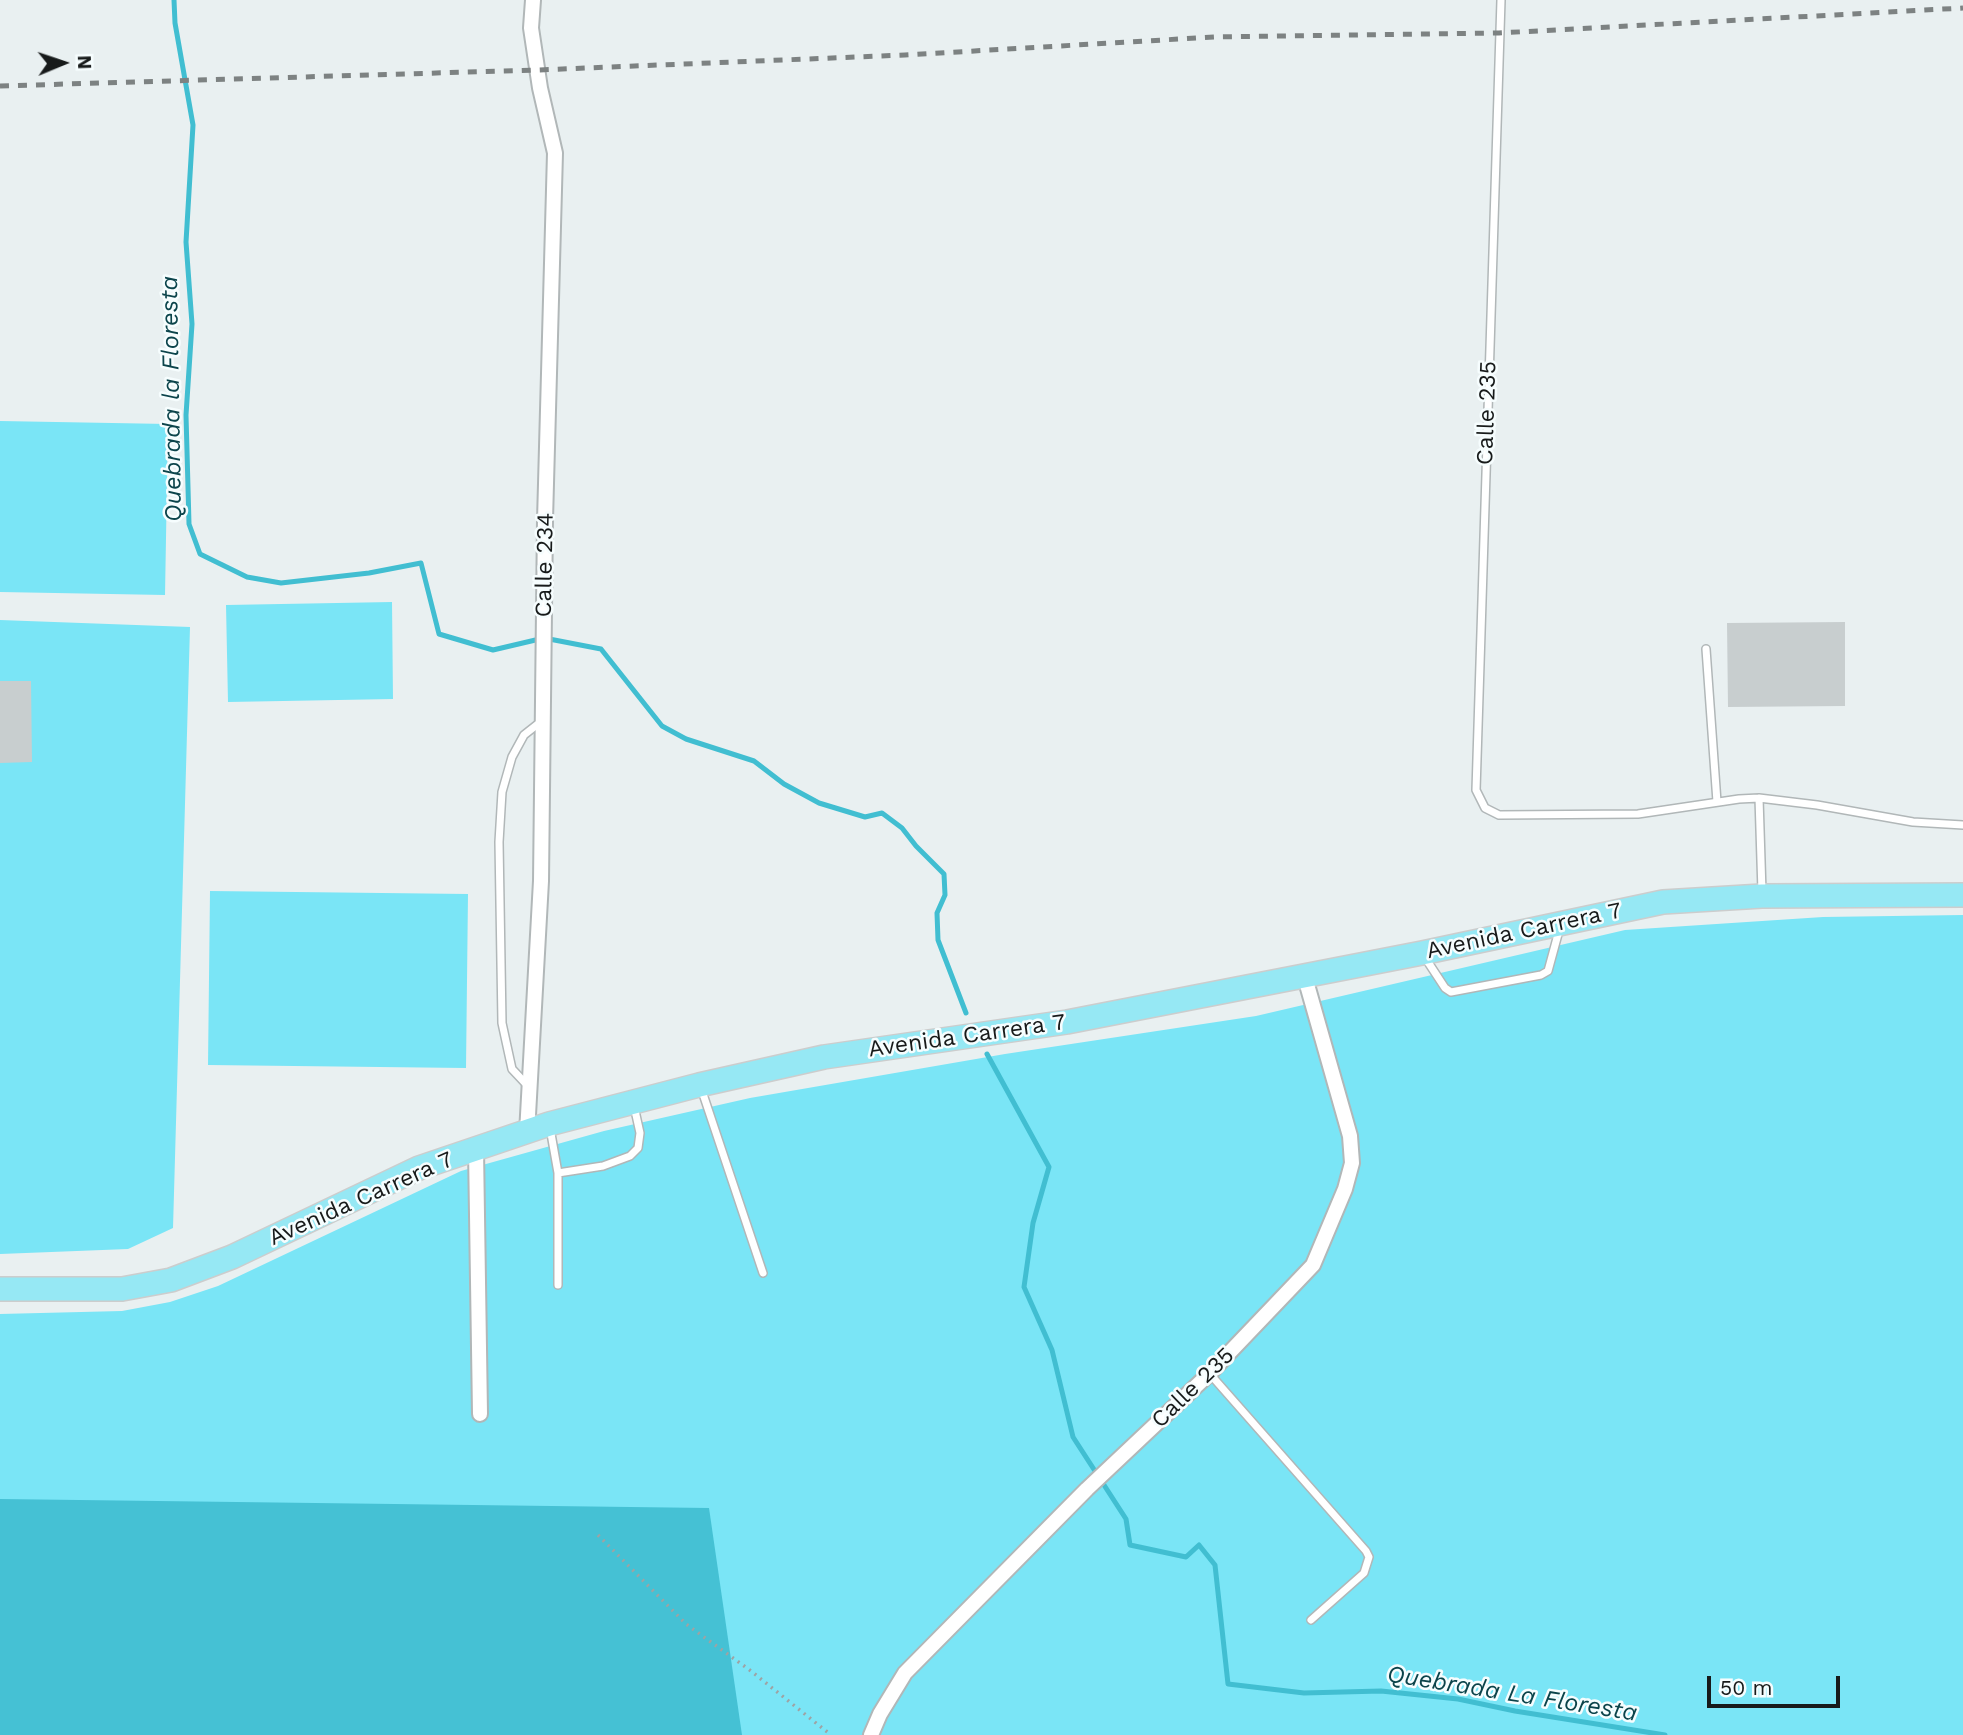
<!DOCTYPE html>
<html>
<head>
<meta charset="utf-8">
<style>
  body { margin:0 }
  #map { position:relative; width:1963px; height:1735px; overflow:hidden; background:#e9f0f1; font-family:"Work Sans",sans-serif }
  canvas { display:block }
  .north { position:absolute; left:28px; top:28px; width:70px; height:70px; -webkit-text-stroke:5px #f6fdfe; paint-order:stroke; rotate:88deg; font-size:19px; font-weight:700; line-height:28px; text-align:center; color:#171a1a }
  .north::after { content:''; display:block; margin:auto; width:24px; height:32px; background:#171a1a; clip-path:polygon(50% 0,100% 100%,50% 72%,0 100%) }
  .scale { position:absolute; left:1707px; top:1676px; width:133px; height:32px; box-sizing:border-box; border:4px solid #171a1a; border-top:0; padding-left:9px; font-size:21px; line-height:24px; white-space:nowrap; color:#171a1a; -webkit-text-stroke:5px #f6fdfe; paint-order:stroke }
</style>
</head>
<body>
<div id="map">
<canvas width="1963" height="1735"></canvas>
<div class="north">N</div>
<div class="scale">50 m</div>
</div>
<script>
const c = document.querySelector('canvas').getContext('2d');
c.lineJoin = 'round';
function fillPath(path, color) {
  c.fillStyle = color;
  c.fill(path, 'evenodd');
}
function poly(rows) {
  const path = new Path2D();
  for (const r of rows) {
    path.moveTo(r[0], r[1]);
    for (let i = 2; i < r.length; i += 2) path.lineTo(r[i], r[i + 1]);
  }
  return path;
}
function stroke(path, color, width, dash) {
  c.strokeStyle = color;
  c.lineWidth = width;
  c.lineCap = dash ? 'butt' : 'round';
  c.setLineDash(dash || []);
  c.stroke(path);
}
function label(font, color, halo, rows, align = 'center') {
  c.font = font + ' "Work Sans",sans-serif';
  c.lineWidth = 5;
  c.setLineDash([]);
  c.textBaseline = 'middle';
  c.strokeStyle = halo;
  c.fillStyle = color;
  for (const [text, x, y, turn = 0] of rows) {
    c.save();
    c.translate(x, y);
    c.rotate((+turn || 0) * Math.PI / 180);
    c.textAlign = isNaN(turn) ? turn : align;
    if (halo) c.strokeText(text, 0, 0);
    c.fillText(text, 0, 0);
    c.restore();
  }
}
fillPath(poly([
  [0,421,168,424,165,595,0,592],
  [392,602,393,699,228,702,226,605],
  [0,620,190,627,173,1228,128,1249,0,1254],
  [210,891,468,894,466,1068,208,1065],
  [1963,915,1963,1735,0,1735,0,1314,122,1311,170,1302,218,1286,461,1171,604,1131,750,1098,1005,1054,1256,1016,1625,930,1823,917]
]), '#7ae5f6');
fillPath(poly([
  [0,1499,709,1508,742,1735,0,1735]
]), '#45c1d4');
stroke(poly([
  [174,0,175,23,193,125,186,242,192,324,186,415,189,524,200,554,247,577,281,583,369,573,421,563,439,634,493,650,544,638,601,649,662,726,686,739,754,761,784,784,819,803,865,817,882,813,902,828,916,846,944,874,945,895,937,913,938,940,966,1013],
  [987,1054,1049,1167,1033,1223,1024,1287,1052,1350,1073,1437,1126,1519,1130,1545,1186,1557,1199,1545,1215,1565,1228,1684,1304,1693,1381,1691,1458,1699,1515,1711,1665,1735]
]), '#41bed1', 5);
fillPath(poly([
  [1845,622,1845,706,1728,707,1727,623],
  [0,681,31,681,32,762,0,763]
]), '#c8cecf');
const service = poly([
  [1501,0,1476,790,1485,808,1499,815,1638,814,1739,799,1759,798,1762,892],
  [1706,649,1717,802],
  [1759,798,1817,805,1913,822,1963,825],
  [1424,956,1445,988,1451,992,1541,975,1548,971,1560,927],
  [528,1086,512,1069,502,1023,499,842,502,792,512,757,524,735,543,720],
  [701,1088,763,1273],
  [550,1128,558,1173,603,1166,630,1156,638,1148,640,1133,634,1106],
  [558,1285,558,1173],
  [1210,1374,1366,1551,1369,1557,1364,1573,1311,1620]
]);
const minor = poly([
  [527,1133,541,881,545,520,555,153,540,88,531,28,533,0],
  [476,1149,480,1414],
  [871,1735,880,1714,905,1673,1087,1489,1209,1374,1313,1265,1345,1189,1352,1163,1350,1136,1304,974]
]);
const primary = poly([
  [0,1289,122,1289,171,1280,232,1257,419,1168,549,1124,699,1085,824,1057,1067,1022,1422,953,1663,902,1762,896,1963,895]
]);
stroke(service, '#b1b7b8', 10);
stroke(minor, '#b1b7b8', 18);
stroke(primary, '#cccdcd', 26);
stroke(poly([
  [598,1535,686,1624,751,1671,831,1735]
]), '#9ea3a4', 3.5, [2, 5]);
stroke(service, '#fff', 7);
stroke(minor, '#fff', 14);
stroke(primary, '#96e8f4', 23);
stroke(poly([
  [0,86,537,70,905,55,1214,37,1499,33,1963,8]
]), '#7d8282', 5, [9, 9]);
label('23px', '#171a1a', '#f6fdfe', [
  ["Calle 235",1487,413,-88],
  ["Calle 234",545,565,-89],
  ["Avenida Carrera 7",1524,931,-12],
  ["Avenida Carrera 7",967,1036,-8],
  ["Avenida Carrera 7",361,1199,-24],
  ["Calle 235",1193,1388,-44]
]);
label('italic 24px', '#0b444b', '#f6fdfe', [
  ["Quebrada la Floresta",172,399,-91],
  ["Quebrada La Floresta",1512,1694,9]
]);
</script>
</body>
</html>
